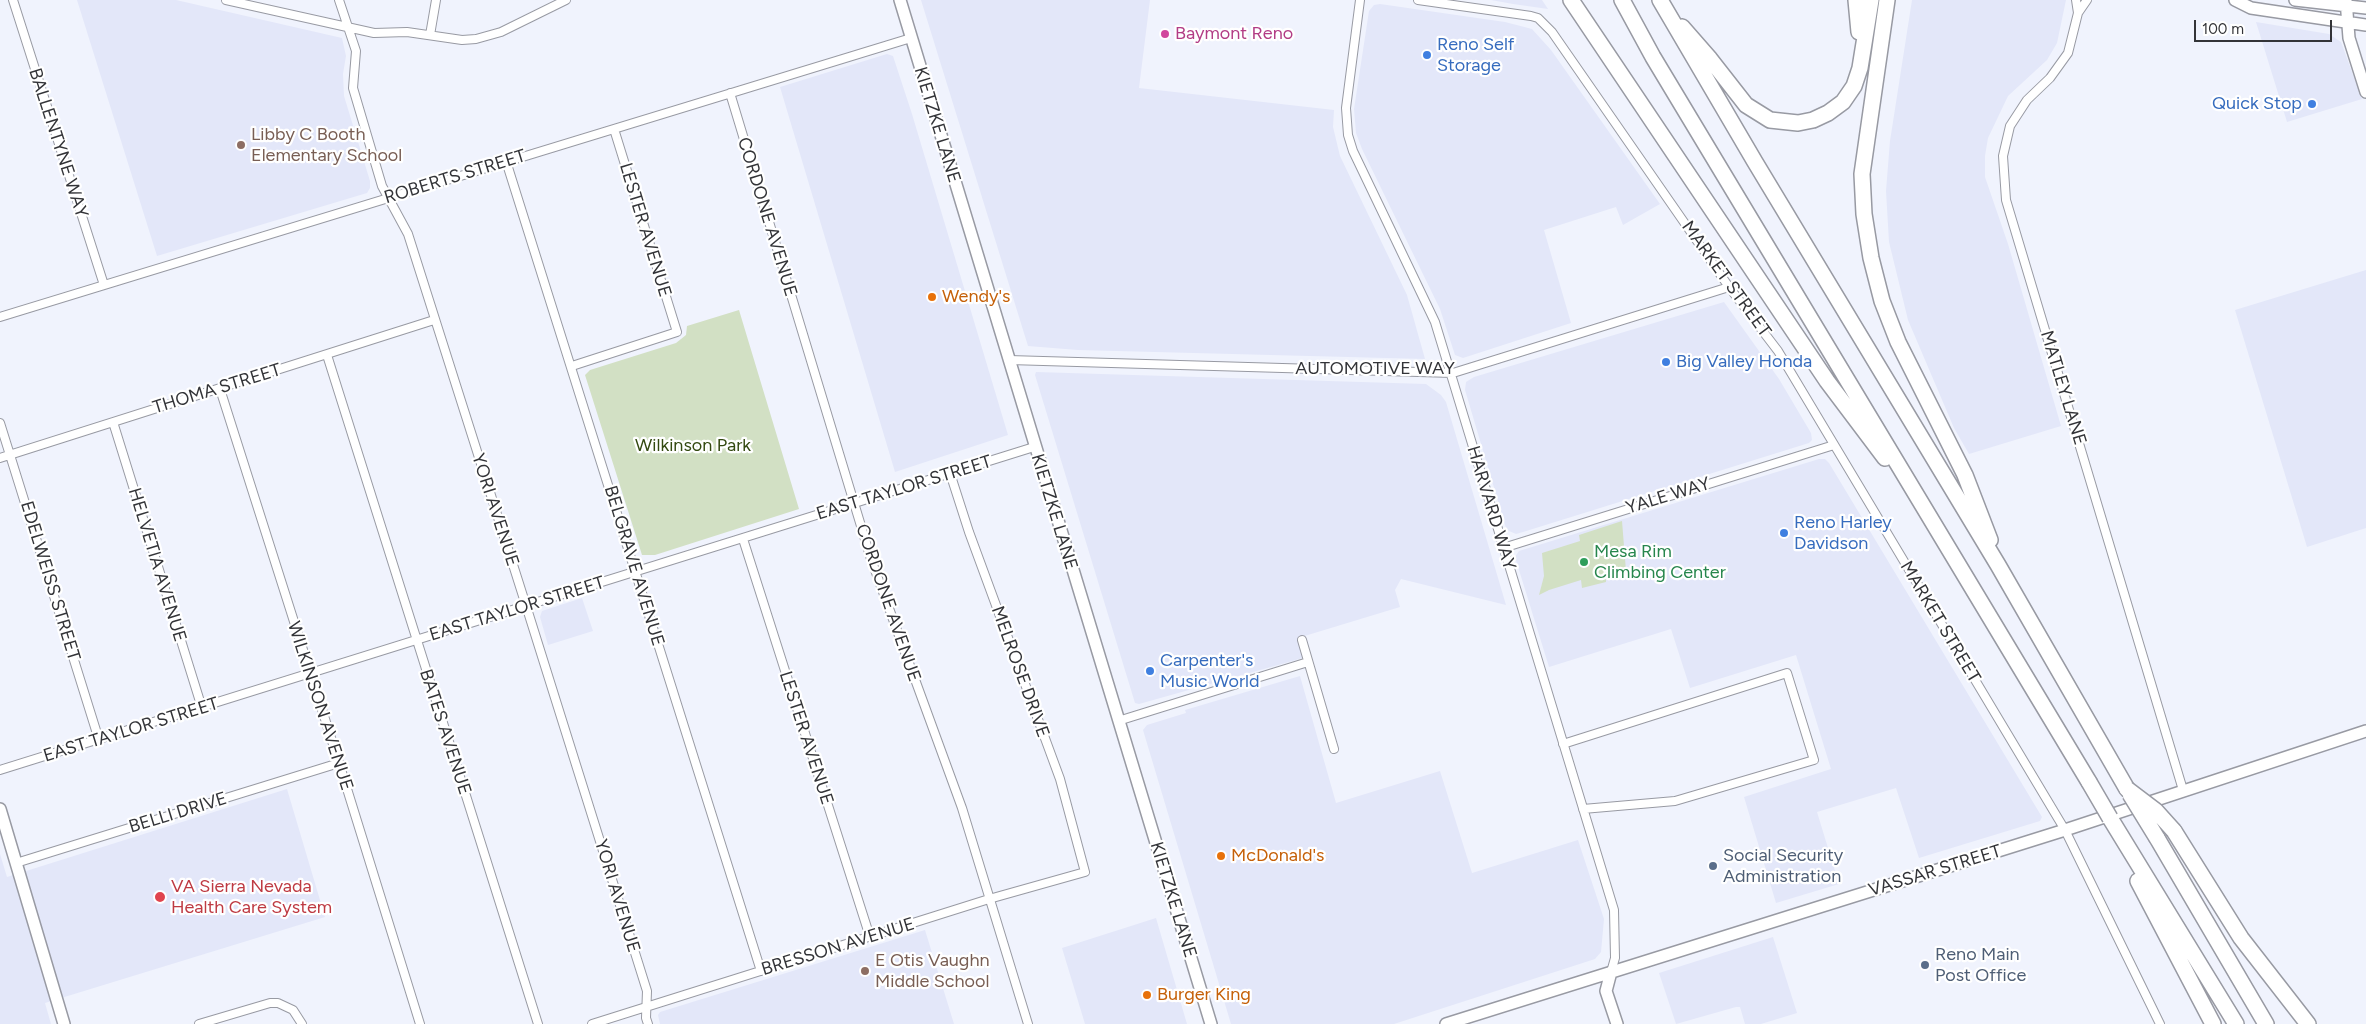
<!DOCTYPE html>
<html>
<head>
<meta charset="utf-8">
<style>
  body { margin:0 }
  #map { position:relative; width:2366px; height:1024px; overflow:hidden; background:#f0f3fd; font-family:Figtree,sans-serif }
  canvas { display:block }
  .scale { position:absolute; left:2194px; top:20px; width:138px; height:22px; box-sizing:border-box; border:2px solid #333438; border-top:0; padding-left:6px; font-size:15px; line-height:18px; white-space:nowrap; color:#333438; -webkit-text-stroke:4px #fff; paint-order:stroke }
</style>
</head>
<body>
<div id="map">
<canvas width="2366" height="1024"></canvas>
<div class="scale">100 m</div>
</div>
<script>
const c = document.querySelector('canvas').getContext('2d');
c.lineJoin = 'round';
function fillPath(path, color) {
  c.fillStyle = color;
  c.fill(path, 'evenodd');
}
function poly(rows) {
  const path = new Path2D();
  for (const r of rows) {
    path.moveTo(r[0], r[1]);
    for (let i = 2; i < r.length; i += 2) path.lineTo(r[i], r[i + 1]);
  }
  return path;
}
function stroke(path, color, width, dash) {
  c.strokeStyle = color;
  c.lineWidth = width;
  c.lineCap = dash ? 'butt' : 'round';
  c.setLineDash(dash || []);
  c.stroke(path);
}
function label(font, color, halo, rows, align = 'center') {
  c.font = font + ' Figtree,sans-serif';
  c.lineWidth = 4.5;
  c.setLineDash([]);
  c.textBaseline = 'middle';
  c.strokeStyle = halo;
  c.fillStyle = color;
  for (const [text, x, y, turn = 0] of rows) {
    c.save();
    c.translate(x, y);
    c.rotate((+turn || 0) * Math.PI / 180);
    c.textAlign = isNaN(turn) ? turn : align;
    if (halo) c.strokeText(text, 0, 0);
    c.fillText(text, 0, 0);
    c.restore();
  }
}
fillPath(poly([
  [77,0,176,0,342,38,346,56,343,74,344,96,370,181,370,188,367,193,157,256],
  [921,0,1150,0,1139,88,1334,110,1333,127,1340,156,1407,295,1425,359,1078,350,1028,346],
  [1491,0,1542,0,1548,9,1513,4],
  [1912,0,2066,0,2057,43,2047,60,2008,96,1988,138,1985,156,1985,177,2008,244,2061,426,1969,454,1954,428,1908,320,1889,242,1886,191,1890,141],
  [1380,4,1505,22,1532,29,1551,50,1660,204,1623,225,1616,207,1544,230,1571,323,1463,358,1455,355,1440,309,1362,149,1356,133,1354,109,1369,11,1374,5],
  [2256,22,2329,34,2341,42,2362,99,2287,122],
  [887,54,893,56,912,114,1008,435,895,472,780,87],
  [2366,270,2366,528,2307,547,2235,310],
  [1724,302,1779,379,1811,433,1812,440,1809,443,1523,532,1516,534,1509,531,1506,528,1465,390,1466,382,1474,377],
  [1036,372,1426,384,1441,395,1446,402,1506,605,1401,579,1395,590,1400,607,1298,638,1303,658,1139,704,1135,703,1035,375],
  [1819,459,1825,459,1829,463,2042,817,2040,821,1919,858,1896,788,1817,812,1839,884,1776,903,1744,797,1831,769,1796,655,1690,688,1671,629,1549,667,1515,557,1519,551],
  [582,598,593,631,548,645,540,617,542,611],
  [1300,676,1336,803,1440,771,1472,873,1578,840,1604,919,1601,952,1595,959,1394,1024,1231,1024,1143,730,1147,725,1186,713,1185,710],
  [287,789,325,917,45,1003,51,1024,0,1024,0,854,7,877],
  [1156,918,1187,1024,1085,1024,1062,948],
  [925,930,954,1024,660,1024,658,1015,660,1012],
  [1773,937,1797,1013,1761,1024,1745,1024,1740,1007,1736,1007,1676,1024,1659,973]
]), '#e3e7f9');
fillPath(poly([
  [739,310,799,509,655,555,642,555,585,375,590,370,676,343,686,335,687,326],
  [1622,521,1626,571,1606,577,1606,582,1582,588,1581,580,1549,590,1539,595,1544,576,1542,553,1580,541,1579,535]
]), '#d2e0c4');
const street = poly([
  [13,0,104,285],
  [226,0,374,33,407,32,462,40,476,39,501,32,566,0],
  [339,0,356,51,353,88,382,186,408,234,529,615,647,991,646,1018,648,1024],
  [1360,0,1346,108,1348,135,1353,151,1435,322,1614,910,1615,958,1611,972],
  [1418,0,1531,16,1538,18,1552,32,1729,287,1778,351,2065,830,2160,1024],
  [2076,0,2078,13,2068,53,2050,78,2027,100,2010,126,2003,156,2006,200,2183,790],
  [2078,13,2087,0],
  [430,35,436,0],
  [730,93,871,559,962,808,1028,1024],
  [506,161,761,971],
  [0,317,911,38],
  [327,355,538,1024],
  [1009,360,1453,373,1729,287],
  [572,366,677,332,614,129],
  [220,389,339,763,420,1024],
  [113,422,202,708],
  [0,423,99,740],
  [0,458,434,320],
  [743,539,870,937],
  [1503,548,1834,445],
  [1302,640,1334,749],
  [1118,721,1308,662],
  [1563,744,1787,673,1814,760,1675,801,1583,809],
  [0,770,1034,447],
  [16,863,339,763],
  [199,1024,270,1003,278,1003,293,1010,302,1024],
  [592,1024,989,899,1085,872,1060,779,969,532,950,473]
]);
const secondary = poly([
  [900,0,1211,1024],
  [2235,0,2251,8,2366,25],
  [2295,0,2366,8],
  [2346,0,2349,38,2366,92],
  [0,809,64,1024],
  [1611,972,1606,991,1617,1024],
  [1446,1024,2065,830,2366,731]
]);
const highway = poly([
  [1571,0,1827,381,1885,458],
  [1622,0,1653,57,2089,782],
  [1660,0,1755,162,1998,565,2127,789],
  [1856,0,1859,32],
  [1887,0,1862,174,1864,214,1871,258,1882,301,1898,342,1965,475,1990,540],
  [1682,27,1710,59,1746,105,1770,120,1798,123,1813,120,1828,113,1843,102,1854,86,1860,68,1871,0],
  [2110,818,2236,1024],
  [2174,831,2241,938,2308,1024],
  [2157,838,2266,1024],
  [2138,881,2213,1024]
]);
stroke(street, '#989aa3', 10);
stroke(secondary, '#989aa3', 14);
stroke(highway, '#989aa3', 18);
stroke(street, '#fff', 8);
stroke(secondary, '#fff', 11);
stroke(highway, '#fff', 15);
const highwayBridge = poly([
  [2089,782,2110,818],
  [2127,789,2156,811,2174,831],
  [2130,794,2157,838]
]);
stroke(highwayBridge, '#989aa3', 18, []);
stroke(highwayBridge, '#fff', 15);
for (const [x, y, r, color] of [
  [1165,34,5,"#d1479c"],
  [1427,55,5,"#3f7fe0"],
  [2312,104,5,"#3f7fe0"],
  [241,145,5,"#8d6e63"],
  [932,297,5,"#e8710a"],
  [1666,362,5,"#3f7fe0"],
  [1784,533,5,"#3f7fe0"],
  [1584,562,5,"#2e9e5b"],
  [1150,671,5,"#3f7fe0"],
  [1221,856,5,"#e8710a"],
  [1713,866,5,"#5c6f8a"],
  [160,897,6,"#e0444e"],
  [1925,965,5,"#5c6f8a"],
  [865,971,5,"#8d6e63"],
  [1147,995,5,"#e8710a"]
]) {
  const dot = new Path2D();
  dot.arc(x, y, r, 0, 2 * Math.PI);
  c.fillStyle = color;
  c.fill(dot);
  stroke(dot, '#fff', 2);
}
label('18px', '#b23c85', '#fff', [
  ["Baymont Reno",1175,34]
], 'left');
label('18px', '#366cbe', '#fff', [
  ["Reno Self",1437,45],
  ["Storage",1437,66],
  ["Quick Stop",2302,104,"right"],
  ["Big Valley Honda",1676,362],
  ["Reno Harley",1794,523],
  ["Davidson",1794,544],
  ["Carpenter's",1160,661],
  ["Music World",1160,682]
], 'left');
label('18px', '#333438', '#fff', [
  ["KIETZKE LANE",937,125,73],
  ["BALLENTYNE WAY",58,143,72],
  ["ROBERTS STREET",455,177,-17],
  ["CORDONE AVENUE",767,217,73],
  ["LESTER AVENUE",645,230,73],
  ["MARKET STREET",1726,279,54],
  ["AUTOMOTIVE WAY",1375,369],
  ["MATLEY LANE",2063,388,73],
  ["THOMA STREET",217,389,-17],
  ["EAST TAYLOR STREET",904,488,-17],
  ["YALE WAY",1668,496,-17],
  ["HARVARD WAY",1491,508,73],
  ["YORI AVENUE",495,510,72],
  ["KIETZKE LANE",1054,512,73],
  ["HELVETIA AVENUE",157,565,73],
  ["BELGRAVE AVENUE",634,566,73],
  ["EDELWEISS STREET",50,581,73],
  ["CORDONE AVENUE",888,603,71],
  ["EAST TAYLOR STREET",517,609,-17],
  ["MARKET STREET",1940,622,59],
  ["MELROSE DRIVE",1020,672,70],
  ["WILKINSON AVENUE",320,706,72],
  ["EAST TAYLOR STREET",131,730,-17],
  ["BATES AVENUE",445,732,72],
  ["LESTER AVENUE",806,738,72],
  ["BELLI DRIVE",178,813,-17],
  ["VASSAR STREET",1935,871,-17],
  ["YORI AVENUE",617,896,73],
  ["KIETZKE LANE",1173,900,73],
  ["BRESSON AVENUE",838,947,-17]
]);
label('18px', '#785e54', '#fff', [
  ["Libby C Booth",251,135],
  ["Elementary School",251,156],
  ["E Otis Vaughn",875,961],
  ["Middle School",875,982]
], 'left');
label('18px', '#c56008', '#fff', [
  ["Wendy's",942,297],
  ["McDonald's",1231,856],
  ["Burger King",1157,995]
], 'left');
label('18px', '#334910', '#fff', [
  ["Wilkinson Park",693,446]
]);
label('18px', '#27864d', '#fff', [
  ["Mesa Rim",1594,552],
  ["Climbing Center",1594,573]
], 'left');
label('18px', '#4e5e75', '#fff', [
  ["Social Security",1723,856],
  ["Administration",1723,877],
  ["Reno Main",1935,955],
  ["Post Office",1935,976]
], 'left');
label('18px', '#be3a42', '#fff', [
  ["VA Sierra Nevada",171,887],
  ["Health Care System",171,908]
], 'left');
</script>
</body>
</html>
